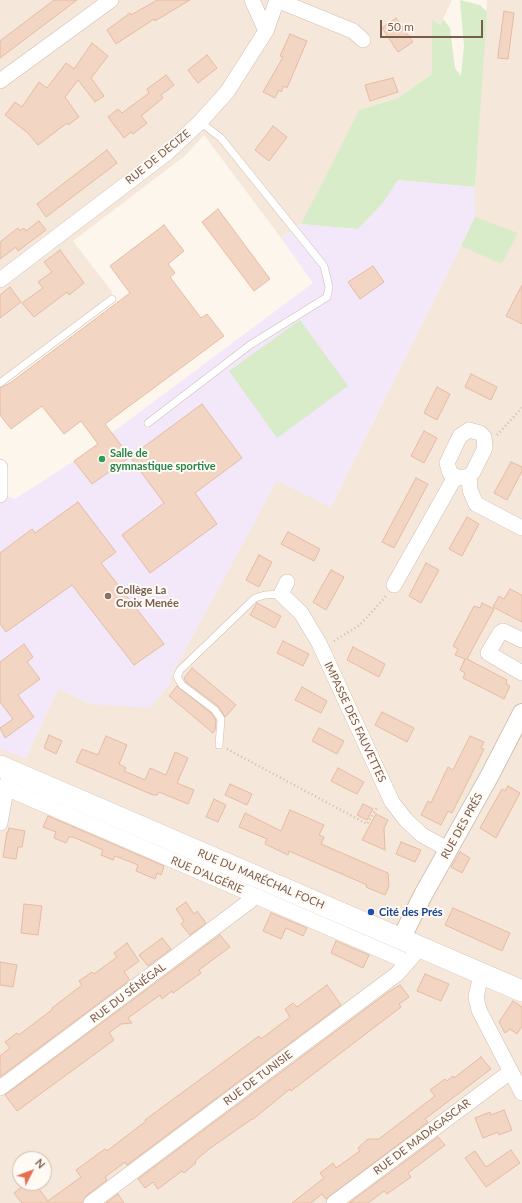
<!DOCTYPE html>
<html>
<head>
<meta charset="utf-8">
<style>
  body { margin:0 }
  #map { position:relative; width:522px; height:1203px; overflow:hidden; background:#fdf6ec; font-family:Lato,sans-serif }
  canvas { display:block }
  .north { position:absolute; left:12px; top:1151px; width:40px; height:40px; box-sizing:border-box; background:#fffaf3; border:1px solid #cabbb1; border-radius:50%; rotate:48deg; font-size:11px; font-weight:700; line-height:16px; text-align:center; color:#7a5c4d }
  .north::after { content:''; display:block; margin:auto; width:14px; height:18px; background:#e76f51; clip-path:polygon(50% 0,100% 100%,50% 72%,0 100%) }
  .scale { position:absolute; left:380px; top:20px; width:103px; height:18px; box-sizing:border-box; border:2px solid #7a5c4d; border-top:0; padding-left:5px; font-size:12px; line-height:14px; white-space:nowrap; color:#7a5c4d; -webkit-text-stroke:3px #fffaf3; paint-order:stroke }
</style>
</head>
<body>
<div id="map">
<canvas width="522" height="1203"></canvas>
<div class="north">N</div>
<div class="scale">50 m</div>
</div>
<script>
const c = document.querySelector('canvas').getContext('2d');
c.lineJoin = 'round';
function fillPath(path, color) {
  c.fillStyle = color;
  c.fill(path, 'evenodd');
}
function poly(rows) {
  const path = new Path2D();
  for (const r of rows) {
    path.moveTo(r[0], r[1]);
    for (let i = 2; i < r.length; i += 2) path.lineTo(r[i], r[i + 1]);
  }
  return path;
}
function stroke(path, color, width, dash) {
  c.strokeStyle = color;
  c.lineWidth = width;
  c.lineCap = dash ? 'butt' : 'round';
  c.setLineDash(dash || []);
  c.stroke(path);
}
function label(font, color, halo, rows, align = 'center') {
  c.font = font + ' Lato,sans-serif';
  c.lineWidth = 4;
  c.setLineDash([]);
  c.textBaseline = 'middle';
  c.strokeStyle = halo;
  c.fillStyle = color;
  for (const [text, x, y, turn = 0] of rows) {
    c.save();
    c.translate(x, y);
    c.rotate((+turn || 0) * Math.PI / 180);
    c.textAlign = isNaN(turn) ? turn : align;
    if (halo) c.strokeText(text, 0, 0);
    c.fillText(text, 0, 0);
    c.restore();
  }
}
fillPath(poly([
  [0,0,452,0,440,25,432,21,432,74,398,98,359,110,301,224,281,238,204,135,186,155,73,241,113,293,0,378],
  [487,0,522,0,522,1203,0,1203,0,748,26,758,56,693,60,689,90,704,171,683,169,679,277,480,331,507,475,217,475,187],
  [20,1159,44,1159,44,1183,20,1183]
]), '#f5e8da');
fillPath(poly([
  [398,180,475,187,475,217,331,507,277,481,169,679,171,683,150,708,90,704,60,689,56,693,26,758,0,749,0,493,15,499,74,461,313,283,281,238,301,224,358,229,383,203]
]), '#f3e8fa');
fillPath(poly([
  [460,0,480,5,487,12,475,187,398,180,383,203,358,229,301,224,359,110,398,98,432,74,432,20,440,25,443,19,450,28,455,68,461,76,464,46],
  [475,217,518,233,502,264,461,246],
  [300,320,348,386,277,438,229,371]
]), '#d8ecc9');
const building = poly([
  [54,0,77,0,0,58,0,41,54,0],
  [157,0,190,0,155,21,154,19,116,44,107,30,130,13,131,15,157,0],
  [504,11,514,13,508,59,498,58,498,55,504,11],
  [396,18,413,42,398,52,382,28,396,18],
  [290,34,307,41,287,88,284,86,281,92,279,90,275,98,263,92,283,57,280,56,290,34],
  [92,43,108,56,91,78,104,96,95,102,78,80,65,97,79,117,68,125,67,123,38,145,28,133,5,115,15,102,22,107,39,82,47,88,66,63,74,69,92,43],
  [207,55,217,68,198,83,188,70,207,55],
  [166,75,174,85,161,95,163,98,141,116,147,123,133,134,131,132,124,138,108,117,118,109,122,113,149,93,147,89,166,75],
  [393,78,398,92,370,101,365,85,393,78],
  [273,126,287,137,269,161,255,150,273,126],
  [107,150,117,163,46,217,37,204,107,150],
  [218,209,270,279,254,291,202,222,218,209],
  [39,221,46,230,18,251,16,247,0,259,0,242,18,228,20,231,24,228,26,231,39,221],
  [164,225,184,251,168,264,175,273,170,277,201,318,207,314,224,336,105,424,130,457,92,484,74,461,98,444,81,421,64,434,42,406,11,429,0,415,0,388,10,383,130,293,110,266,164,225],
  [60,250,84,283,69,295,67,292,34,317,22,303,43,288,38,282,52,272,44,262,60,250],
  [373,266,384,282,360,299,348,282,373,266],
  [522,285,522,324,506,316,522,285],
  [10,287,21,302,0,318,0,295,10,287],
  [471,374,497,387,491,400,465,387,471,374],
  [437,387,450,394,437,420,424,413,437,387],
  [202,404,242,458,195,493,217,524,150,573,122,535,164,503,130,457,202,404],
  [424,431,437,438,424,463,411,456,424,431],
  [511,462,522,467,522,471,507,500,494,493,511,462],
  [416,478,428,484,394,548,382,542,416,478],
  [78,502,116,552,101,563,164,644,134,665,72,585,6,632,0,624,0,553,32,529,35,533,78,502],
  [467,517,479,524,462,556,449,549,467,517],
  [288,532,320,549,314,561,281,544,288,532],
  [259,555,272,562,259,587,246,580,259,555],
  [426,563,439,570,421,603,409,596,426,563],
  [331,570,344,577,326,610,313,602,331,570],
  [510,589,522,595,522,622,493,607,499,596,504,599,510,589],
  [257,603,281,616,275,628,250,615,257,603],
  [482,603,494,609,467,659,507,680,506,684,510,686,504,699,463,678,465,673,460,670,465,659,455,655,458,649,453,646,474,606,480,608,482,603],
  [283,641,309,654,303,666,277,653,283,641],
  [24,644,33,657,27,662,40,679,18,695,34,717,5,738,0,728,13,719,0,702,0,662,24,644],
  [353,647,385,664,379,677,347,660,353,647],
  [192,668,236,705,225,717,218,706,186,682,184,678,192,668],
  [177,686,211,713,216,720,215,730,213,733,169,696,177,686],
  [302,687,327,701,321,713,295,700,302,687],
  [382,712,414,728,407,742,375,725,382,712],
  [319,728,344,741,337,754,312,741,319,728],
  [49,735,62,741,56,754,44,748,49,735],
  [106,736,127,745,119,764,126,768,124,771,145,780,150,768,166,775,175,752,188,758,177,783,194,790,188,804,159,792,157,795,153,795,76,762,82,749,98,755,106,736],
  [470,736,484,742,481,748,484,749,452,813,448,811,441,825,421,815,428,801,431,803,448,767,453,770,470,736],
  [338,768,364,782,357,794,331,781,338,768],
  [230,784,252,794,247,805,225,795,230,784],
  [508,786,520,793,496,838,480,828,502,789,505,791,508,786],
  [214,799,226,805,218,822,206,817,214,799],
  [363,804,373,809,367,820,357,815,363,804],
  [290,810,324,825,319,835,324,837,321,844,388,873,389,886,385,895,366,887,367,885,289,851,288,855,265,844,267,839,239,827,245,813,281,831,290,810],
  [376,814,388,820,384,828,385,850,362,840,376,814],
  [48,816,164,866,161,875,157,873,155,879,136,871,138,865,115,856,113,860,101,855,103,850,73,837,69,837,66,843,54,838,56,832,43,827,48,816],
  [9,828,25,831,22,847,18,847,16,859,3,857,7,832,8,832,9,828],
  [401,842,421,850,415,862,396,854,401,842],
  [460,852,470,858,462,873,451,867,460,852],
  [186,902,194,914,197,911,206,923,190,935,181,924,184,921,176,909,186,902],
  [24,904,42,906,38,935,21,933,24,904],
  [453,908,510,933,502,951,445,925,453,908],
  [271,913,307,928,303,936,286,928,281,939,263,931,271,913],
  [220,935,230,947,199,970,201,973,173,993,172,991,162,999,160,995,128,1018,132,1023,121,1024,109,1033,114,1040,17,1111,5,1095,220,935],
  [162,938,171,949,148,966,139,955,162,938],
  [336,941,369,955,363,968,331,953,336,941],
  [127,943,139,961,124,972,130,980,0,1077,0,1056,10,1048,5,1042,17,1033,19,1035,53,1009,52,1008,82,985,79,981,92,972,94,974,117,957,114,953,127,943],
  [0,962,17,965,13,987,0,985,0,962],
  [425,974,449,984,441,1001,417,991,425,974],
  [327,985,341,1005,127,1165,125,1162,105,1177,107,1180,86,1196,82,1203,22,1203,14,1193,24,1185,29,1190,36,1185,48,1201,81,1177,76,1170,105,1149,107,1151,146,1121,145,1120,259,1036,261,1039,290,1017,285,1009,293,1003,297,1007,327,985],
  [400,985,409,997,399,1004,401,1007,291,1091,290,1089,252,1120,252,1119,209,1149,195,1161,196,1163,184,1173,182,1171,158,1189,153,1182,145,1188,138,1179,387,993,400,985],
  [513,1001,522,1007,522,1026,517,1034,510,1029,505,1033,499,1022,513,1001],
  [481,1057,491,1069,425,1119,428,1122,326,1199,322,1194,311,1203,292,1203,324,1178,320,1173,333,1163,336,1168,360,1151,358,1148,368,1139,379,1139,435,1096,430,1090,445,1079,447,1081,453,1076,454,1078,481,1057],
  [504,1110,512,1130,499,1135,498,1132,483,1138,475,1118,490,1112,491,1115,504,1110],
  [438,1137,445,1145,408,1173,411,1177,387,1194,384,1191,368,1203,349,1203,438,1137],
  [511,1150,520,1163,486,1187,465,1158,475,1151,486,1167,511,1150],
  [118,1194,124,1203,106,1203,118,1194]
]);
fillPath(building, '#f3d5c3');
stroke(building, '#e6bba3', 1);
const service = poly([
  [0,383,112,299],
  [148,423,250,345,327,297,329,287,324,266,221,138,200,122],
  [219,745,221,719,215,710,182,685,177,677,180,670,255,598,265,595,281,594]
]);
const minor = poly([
  [252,0,266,31],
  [277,0,353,31,363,40],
  [0,81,111,0],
  [0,280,167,153,200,122,227,92,266,31,277,0],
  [469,430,480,433,484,437,485,448,473,472,469,476,459,478,450,473,447,463,460,436,469,430],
  [0,467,0,495],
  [469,476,470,490,476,504,522,528],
  [287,582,281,594,301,613,319,643,392,802,406,820,422,835,449,850],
  [394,585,455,477],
  [522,640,503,631,500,633,488,653,522,673],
  [6,788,408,962],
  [0,823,8,779],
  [481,975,476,997,479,1010,522,1093],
  [0,1088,250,901,252,895],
  [91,1203,397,974,413,956],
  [334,1203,510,1072]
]);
const tertiary = poly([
  [401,939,423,895,490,775,522,713]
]);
const secondary = poly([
  [0,766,522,991]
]);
stroke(service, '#d1beb0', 8);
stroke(minor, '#d1beb0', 16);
stroke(tertiary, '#d1beb0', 20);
stroke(secondary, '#d6c0b0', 22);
stroke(poly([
  [497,435,522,408],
  [334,641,360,625,387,595],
  [227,749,367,824,378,806]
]), '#d9b8a5', 2.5, [1, 3]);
stroke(service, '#fff', 7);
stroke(minor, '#fff', 15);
stroke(tertiary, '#fff', 18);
stroke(secondary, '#fff', 21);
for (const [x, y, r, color] of [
  [102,459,4,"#2e9e5b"],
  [108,596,4,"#8d6e63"],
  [371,912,4,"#1a4fb4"]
]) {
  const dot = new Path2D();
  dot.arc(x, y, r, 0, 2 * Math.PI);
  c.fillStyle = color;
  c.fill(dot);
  stroke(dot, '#fffaf3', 1.5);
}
label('11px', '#7a5c4d', '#fffaf3', [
  ["RUE DE DECIZE",158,157,-39],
  ["IMPASSE DES FAUVETTES",355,722,65],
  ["RUE DES PRÉS",462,826,-61],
  ["RUE D'ALGÉRIE",207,875,23],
  ["RUE DU MARÉCHAL FOCH",261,879,23],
  ["RUE DU SÉNÉGAL",128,993,-37],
  ["RUE DE TUNISIE",258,1078,-37],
  ["RUE DE MADAGASCAR",422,1137,-37]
]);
label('bold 11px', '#27864d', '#fffaf3', [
  ["Salle de",110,453],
  ["gymnastique sportive",110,466]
], 'left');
label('bold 11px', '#785e54', '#fffaf3', [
  ["Collège La",116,590],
  ["Croix Menée",116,603]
], 'left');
label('bold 11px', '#164399', '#fffaf3', [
  ["Cité des Prés",379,912]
], 'left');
</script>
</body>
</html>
